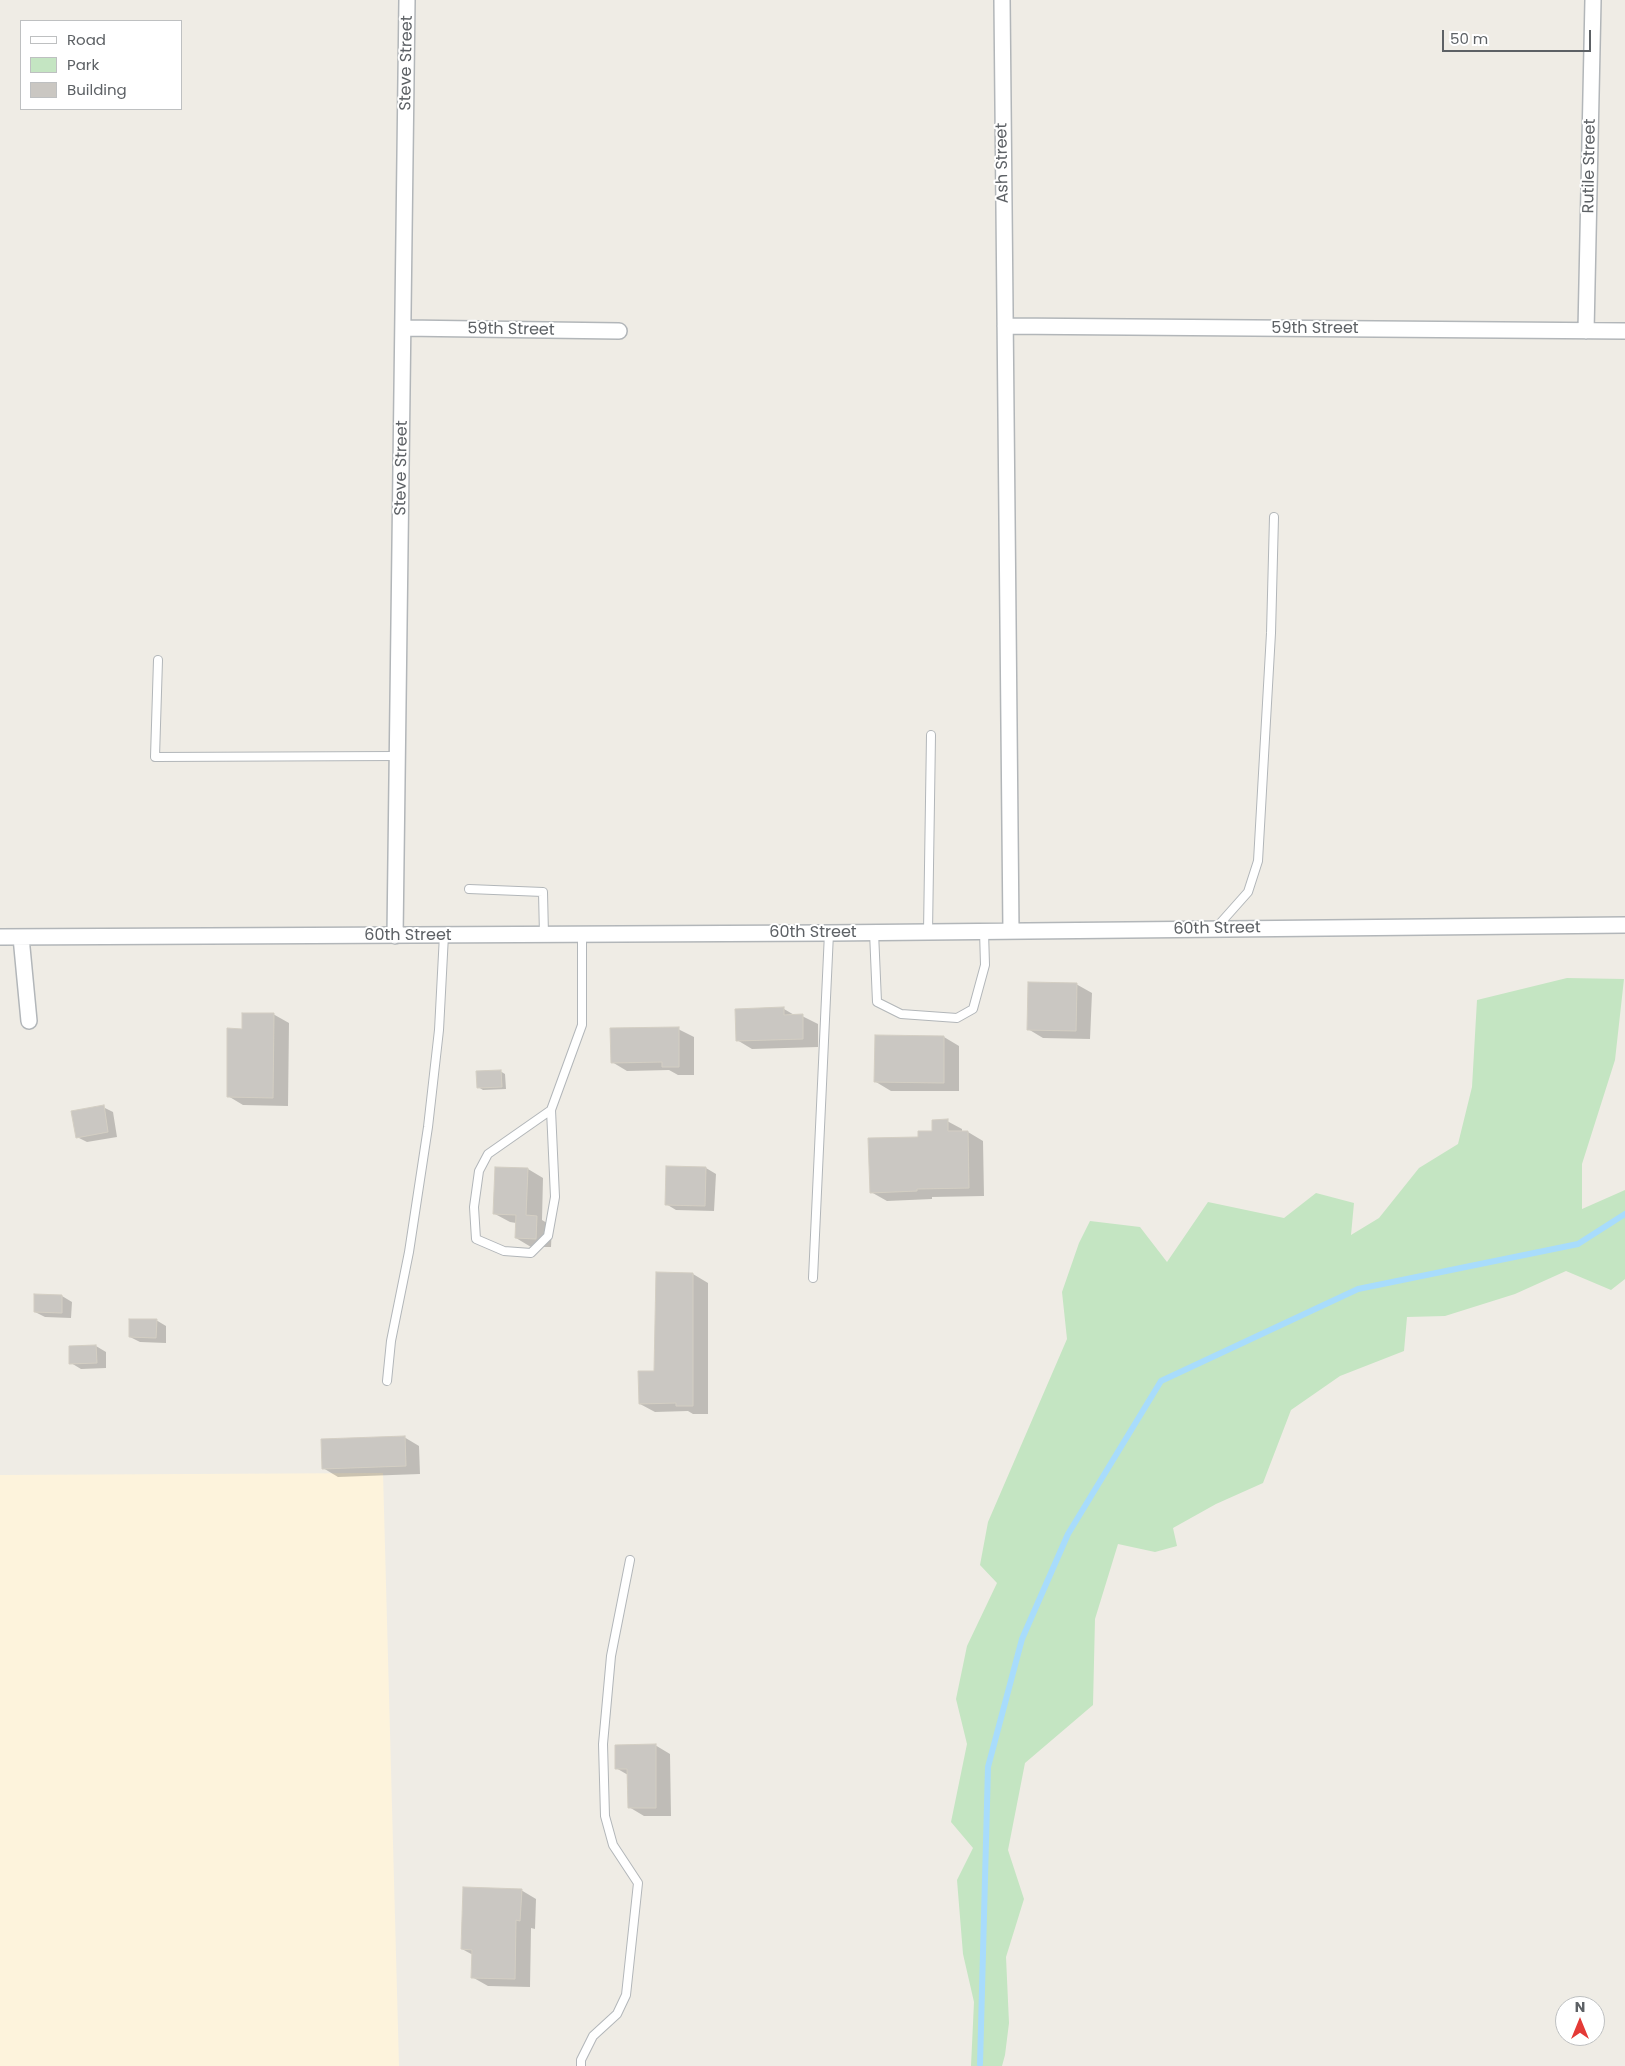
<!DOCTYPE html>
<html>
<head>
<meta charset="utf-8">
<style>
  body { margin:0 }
  #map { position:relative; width:1625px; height:2066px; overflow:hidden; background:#efece5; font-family:Poppins,sans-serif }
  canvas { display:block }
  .legend { position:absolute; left:20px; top:20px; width:162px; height:90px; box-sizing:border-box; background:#fff; border:1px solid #bec0c1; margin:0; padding:6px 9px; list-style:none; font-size:15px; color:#5d6165 }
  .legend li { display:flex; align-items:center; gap:10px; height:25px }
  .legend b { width:25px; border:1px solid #bec0c1 }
  .north { position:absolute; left:1555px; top:1996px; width:50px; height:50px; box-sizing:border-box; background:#fff; border:1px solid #bec0c1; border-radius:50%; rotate:0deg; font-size:14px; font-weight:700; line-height:20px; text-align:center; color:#5d6165 }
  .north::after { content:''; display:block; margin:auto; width:18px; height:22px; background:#e43a36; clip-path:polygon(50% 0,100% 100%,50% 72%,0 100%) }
  .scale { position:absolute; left:1442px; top:30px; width:149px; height:22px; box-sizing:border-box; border:2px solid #5d6165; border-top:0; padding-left:6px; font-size:15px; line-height:18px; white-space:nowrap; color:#5d6165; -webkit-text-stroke:4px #fff; paint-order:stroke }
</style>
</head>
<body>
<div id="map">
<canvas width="1625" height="2066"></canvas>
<ul class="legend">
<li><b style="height:6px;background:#fff"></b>Road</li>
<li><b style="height:14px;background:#c4e5c2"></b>Park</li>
<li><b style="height:14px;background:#cac7c2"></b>Building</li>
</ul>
<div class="north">N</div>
<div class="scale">50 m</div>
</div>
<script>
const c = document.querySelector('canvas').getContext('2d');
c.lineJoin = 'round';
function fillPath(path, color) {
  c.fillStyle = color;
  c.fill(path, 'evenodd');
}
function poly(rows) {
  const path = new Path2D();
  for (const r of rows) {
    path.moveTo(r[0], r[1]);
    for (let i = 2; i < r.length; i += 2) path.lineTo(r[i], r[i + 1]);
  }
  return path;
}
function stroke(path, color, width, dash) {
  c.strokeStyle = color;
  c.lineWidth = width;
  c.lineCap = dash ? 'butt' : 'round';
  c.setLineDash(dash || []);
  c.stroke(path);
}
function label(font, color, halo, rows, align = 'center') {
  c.font = font + ' Poppins,sans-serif';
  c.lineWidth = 4;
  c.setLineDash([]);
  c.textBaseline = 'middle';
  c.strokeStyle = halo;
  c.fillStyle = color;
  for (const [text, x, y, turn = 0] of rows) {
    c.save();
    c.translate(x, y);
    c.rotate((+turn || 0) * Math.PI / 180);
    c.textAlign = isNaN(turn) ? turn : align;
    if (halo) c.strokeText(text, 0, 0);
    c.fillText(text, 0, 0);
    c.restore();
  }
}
fillPath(poly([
  [383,1473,399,2066,0,2066,0,1475]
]), '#fdf3dc');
fillPath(poly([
  [1567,978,1624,979,1615,1060,1582,1164,1582,1209,1625,1190,1625,1279,1611,1290,1566,1271,1515,1294,1445,1316,1407,1317,1404,1351,1340,1376,1291,1410,1263,1483,1216,1504,1173,1528,1177,1546,1155,1552,1118,1544,1095,1619,1093,1705,1025,1763,1008,1850,1024,1899,1006,1957,1009,2023,1005,2055,1002,2066,971,2066,974,2002,963,1954,957,1880,973,1848,951,1822,967,1744,956,1699,967,1646,997,1583,980,1565,988,1522,1067,1339,1062,1292,1079,1243,1090,1221,1140,1227,1167,1262,1208,1202,1284,1218,1316,1193,1354,1203,1351,1235,1379,1218,1419,1168,1458,1144,1472,1087,1477,1000]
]), '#c4e5c2');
fillPath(poly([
  [1076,984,1092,993,1090,1039,1043,1038,1028,1029],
  [784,1009,796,1016,802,1016,818,1024,818,1047,752,1049,737,1040],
  [273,1014,289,1023,288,1106,243,1105,228,1096,243,1030],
  [678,1029,694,1037,694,1075,678,1075,669,1070,627,1071,612,1062],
  [944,1037,959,1046,959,1091,891,1091,876,1082],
  [500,1071,505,1074,506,1089,483,1090,478,1087],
  [103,1107,113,1112,117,1137,87,1142,77,1137],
  [947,1121,962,1129,962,1132,968,1132,983,1141,984,1196,932,1197,932,1199,887,1201,871,1192,920,1138,933,1132],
  [706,1168,716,1174,714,1211,676,1210,666,1204],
  [528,1169,543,1178,542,1220,552,1226,551,1247,531,1247,516,1238,516,1223,510,1222,495,1214],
  [657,1273,693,1274,708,1283,708,1414,693,1414,688,1411,655,1412,640,1404,656,1372],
  [62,1296,72,1302,71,1318,45,1317,35,1312],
  [156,1320,166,1326,166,1343,140,1342,130,1337],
  [96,1346,106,1352,106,1368,81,1369,71,1363],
  [404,1437,419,1446,420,1474,338,1477,323,1468],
  [655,1745,670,1754,671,1816,644,1816,629,1807,628,1775,616,1768],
  [521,1890,536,1899,535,1929,531,1928,530,1987,488,1986,472,1977,473,1955,462,1949]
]), '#0003');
stroke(poly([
  [980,2064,988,1767,1022,1639,1068,1534,1161,1381,1358,1289,1578,1244,1625,1214]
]), '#a8dcfc', 6);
const building = poly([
  [1028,982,1077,983,1076,1031,1027,1030,1028,982],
  [784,1007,784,1015,803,1014,803,1039,736,1041,735,1009,784,1007],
  [242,1013,274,1013,273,1098,227,1097,227,1028,242,1029,242,1013],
  [679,1027,679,1067,662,1067,662,1062,611,1063,610,1028,679,1027],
  [875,1035,944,1036,944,1083,874,1082,875,1035],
  [501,1070,502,1087,477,1088,476,1071,501,1070],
  [104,1105,108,1132,76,1138,71,1111,104,1105],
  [948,1119,948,1131,968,1131,969,1188,917,1189,917,1191,870,1193,868,1138,918,1137,918,1131,932,1131,932,1120,948,1119],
  [666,1166,706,1167,705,1206,665,1205,666,1166],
  [495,1167,528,1168,526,1215,537,1216,536,1239,515,1238,516,1215,493,1214,495,1167],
  [656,1272,693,1273,693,1406,676,1406,676,1403,639,1404,638,1371,654,1371,656,1272],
  [34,1294,62,1295,62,1313,34,1312,34,1294],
  [129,1319,157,1319,156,1338,129,1337,129,1319],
  [96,1345,97,1363,69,1364,69,1346,96,1345],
  [405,1436,406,1466,322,1469,321,1439,405,1436],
  [656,1744,656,1808,628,1808,627,1769,615,1769,615,1745,656,1744],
  [463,1887,522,1889,520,1921,516,1920,515,1979,471,1978,472,1950,461,1949,463,1887]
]);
fillPath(building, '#cac7c2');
stroke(building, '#d3cec3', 1);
const service = poly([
  [158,660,155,757,397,756],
  [469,889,543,892,544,935],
  [1216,928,1248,892,1258,861,1271,633,1274,517],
  [874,932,877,1002,901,1014,957,1018,973,1009,985,965,984,931],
  [928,932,931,735],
  [551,1110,488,1154,479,1171,474,1207,476,1239,504,1251,531,1253,548,1236,555,1197,551,1110,582,1025,582,934],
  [813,1278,829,933],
  [387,1381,391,1341,409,1252,428,1127,439,1030,444,935],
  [581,2066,581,2060,593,2036,617,2014,626,1995,638,1883,613,1845,605,1816,603,1744,611,1656,630,1560]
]);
const minor = poly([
  [1002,0,1011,931],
  [1005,326,1625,331],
  [404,328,619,331],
  [1586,331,1593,0],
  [395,936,407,0],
  [0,937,829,933,1625,925],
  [21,937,29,1021]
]);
stroke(service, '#b2b6b9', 10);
stroke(minor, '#b2b6b9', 18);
stroke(service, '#fff', 8);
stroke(minor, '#fff', 15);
label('16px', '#5d6165', '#fff', [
  ["Steve Street",407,63,-89],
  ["Ash Street",1003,163,-91],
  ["Rutile Street",1590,166,-89],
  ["59th Street",1315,329],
  ["59th Street",511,330,1],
  ["Steve Street",402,468,-89],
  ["60th Street",1217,929,-1],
  ["60th Street",813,933],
  ["60th Street",408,936]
]);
</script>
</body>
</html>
